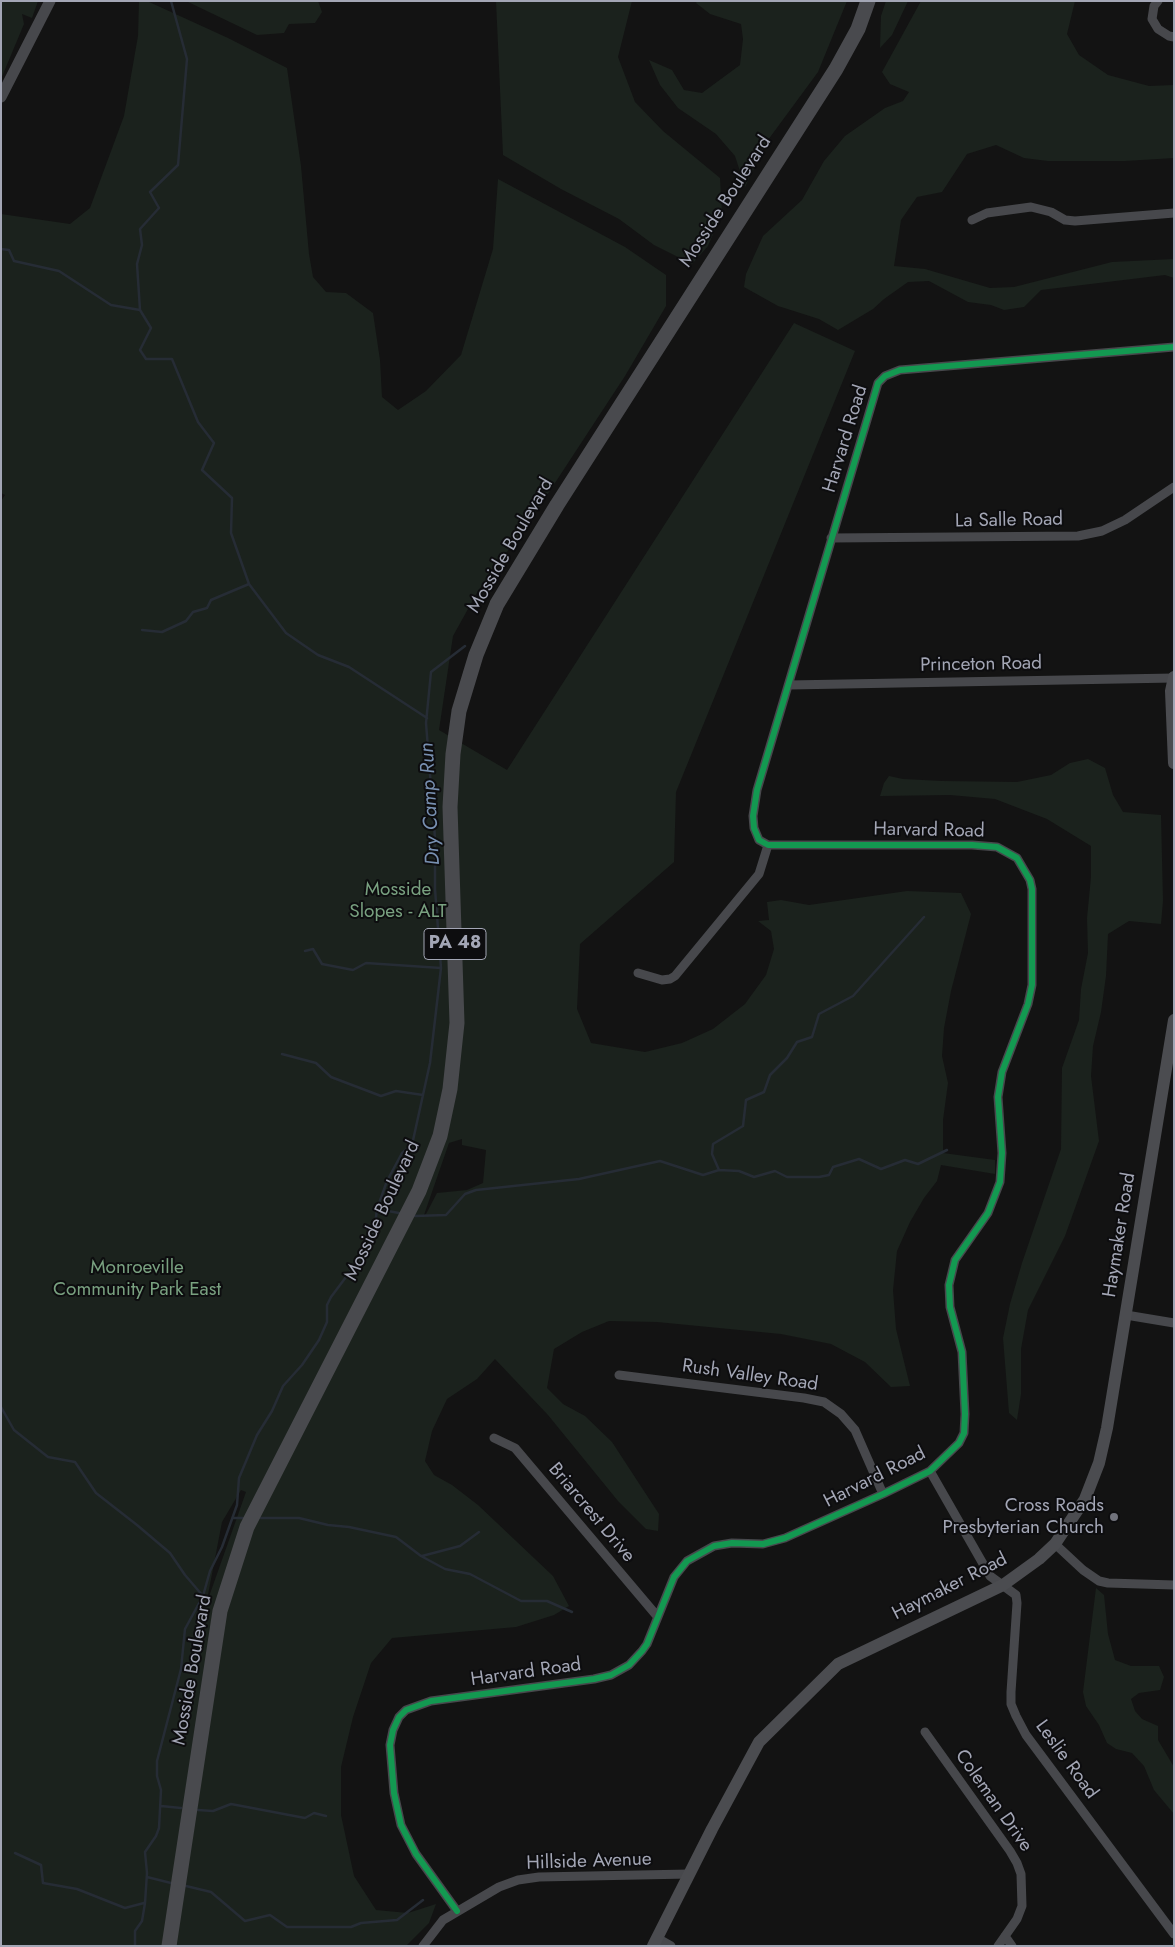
<!DOCTYPE html>
<html>
<head>
<meta charset="utf-8">
<style>
  body { margin:0 }
  #map { position:relative; width:1175px; height:1947px; overflow:hidden; background:#131313; font-family:Jost,sans-serif }
  canvas { display:block }
  .frame { position:absolute; inset:0; border:2px solid #a3a6b5; pointer-events:none }
</style>
</head>
<body>
<div id="map">
<canvas width="1175" height="1947"></canvas>
<div class="frame"></div>
</div>
<script>
const c = document.querySelector('canvas').getContext('2d');
c.lineJoin = 'round';
function fillPath(path, color) {
  c.fillStyle = color;
  c.fill(path, 'evenodd');
}
function poly(rows) {
  const path = new Path2D();
  for (const r of rows) {
    path.moveTo(r[0], r[1]);
    for (let i = 2; i < r.length; i += 2) path.lineTo(r[i], r[i + 1]);
  }
  return path;
}
function stroke(path, color, width, dash) {
  c.strokeStyle = color;
  c.lineWidth = width;
  c.lineCap = dash ? 'butt' : 'round';
  c.setLineDash(dash || []);
  c.stroke(path);
}
function label(font, color, halo, rows, align = 'center') {
  c.font = font + ' Jost,sans-serif';
  c.lineWidth = 4;
  c.setLineDash([]);
  c.textBaseline = 'middle';
  c.strokeStyle = halo;
  c.fillStyle = color;
  for (const [text, x, y, turn = 0] of rows) {
    c.save();
    c.translate(x, y);
    c.rotate((+turn || 0) * Math.PI / 180);
    c.textAlign = isNaN(turn) ? turn : align;
    if (halo) c.strokeText(text, 0, 0);
    c.fillText(text, 0, 0);
    c.restore();
  }
}
fillPath(poly([
  [1,1,38,1,32,18,22,14,24,24,1,79],
  [139,1,147,1,228,38,287,68,301,166,309,254,313,277,326,292,346,293,373,313,380,360,382,397,398,410,426,391,461,355,493,249,498,179,625,247,666,275,666,306,625,376,532,518,478,591,453,636,439,730,507,770,794,323,855,351,676,792,674,862,580,944,577,1009,591,1043,645,1052,682,1043,713,1029,745,1004,766,975,774,949,771,931,758,921,769,920,767,902,781,900,809,905,907,891,961,893,971,914,951,991,944,1028,942,1056,948,1083,943,1120,943,1153,995,1160,995,1174,941,1165,937,1181,924,1198,910,1222,897,1251,893,1290,896,1329,910,1386,891,1387,865,1362,831,1344,781,1334,657,1322,609,1321,582,1332,554,1349,547,1388,563,1404,585,1416,612,1442,659,1514,658,1531,646,1529,618,1501,548,1415,495,1359,477,1379,447,1399,432,1431,425,1461,434,1475,452,1485,478,1505,553,1576,569,1606,554,1615,516,1627,392,1638,371,1663,353,1717,341,1767,341,1815,354,1876,376,1910,408,1913,436,1904,429,1923,406,1946,1,1946,1,501,5,495,1,493,1,214,70,224,90,208,124,116,138,36],
  [462,1139,462,1145,486,1150,483,1183,467,1190,437,1193,426,1214,424,1215,449,1143],
  [241,1490,246,1492,206,1605,222,1522],
  [186,1,318,1,322,12,315,23,289,24,284,33,257,35],
  [496,1,632,1,618,57,635,102,663,131,720,178,722,213,708,246,692,264,654,245,619,219,561,189,503,155],
  [697,1,847,1,818,72,768,140,745,187,735,156,716,134,678,108,660,85,649,60,672,70,684,90,702,93,740,65,743,39,741,24,710,14,696,3],
  [886,1,908,1,892,35,880,48,881,16],
  [921,1,1075,1,1067,34,1079,55,1108,75,1149,86,1174,85,1174,158,1125,161,1048,161,1024,158,996,145,967,154,942,192,917,197,901,220,894,266,925,269,990,288,1014,287,1112,262,1174,259,1174,278,1165,275,1041,290,1024,307,1004,310,991,305,968,302,929,281,908,282,884,299,873,309,838,330,819,319,778,306,744,287,746,274,763,236,802,200,824,161,845,136,885,108,903,101,909,92,890,84,882,72],
  [1088,759,1105,768,1113,795,1123,812,1161,815,1163,901,1161,924,1129,921,1108,934,1106,976,1101,1012,1093,1046,1091,1076,1099,1141,1065,1236,1028,1310,1021,1349,1021,1394,1017,1420,1009,1413,1003,1338,1010,1304,1022,1263,1061,1149,1062,1068,1079,1020,1081,989,1088,953,1087,918,1091,877,1091,846,1047,819,995,799,950,795,880,796,884,783,889,776,903,779,942,781,1017,782,1051,775,1070,763],
  [1096,1588,1104,1595,1108,1634,1115,1660,1131,1666,1159,1666,1164,1677,1160,1690,1139,1693,1131,1699,1135,1711,1142,1719,1158,1726,1158,1740,1174,1767,1174,1814,1154,1790,1144,1766,1132,1753,1116,1749,1107,1743,1099,1725,1086,1706,1083,1692]
]), '#1b221d');
stroke(poly([
  [171,1,187,59,178,165,150,192,159,208,140,229,142,245,137,264,140,310,151,328,140,350,146,359,172,359,198,422,214,443,202,470,232,498,231,533,249,584,286,633,318,655,349,667,427,718],
  [1,249,9,250,14,261,59,271,111,305,140,310],
  [142,630,162,632,186,621,193,612,207,608,211,600,249,584],
  [305,951,313,949,322,964,353,970,366,963,441,968],
  [282,1054,316,1063,331,1077,381,1096,396,1091,423,1095],
  [719,1170,712,1154,713,1144,743,1126,746,1100,764,1092,770,1075,787,1058,797,1042,812,1037,819,1014,853,996,924,917],
  [377,1209,399,1213],
  [415,1216,446,1215,465,1194,476,1190,579,1179,660,1161,703,1175,719,1170,739,1171,754,1177,775,1171,787,1177,819,1177,829,1175,833,1167,859,1159,881,1169,905,1160,918,1164,947,1150],
  [1,1407,14,1430,48,1457,75,1462,96,1493,137,1525,170,1553,185,1575,203,1596],
  [233,1518,243,1518],
  [261,1518,299,1518,328,1525,349,1527,396,1537,421,1556,445,1569,470,1574,521,1601,547,1601,572,1612],
  [422,1556,460,1546,479,1532],
  [161,1806,181,1808],
  [198,1810,213,1811,231,1804,305,1818,314,1813,326,1816],
  [15,1853,41,1865,43,1883,77,1889,125,1908,144,1903],
  [147,1877,171,1883],
  [186,1886,211,1892,245,1921,270,1915,287,1927,351,1927,361,1923,397,1920,423,1900],
  [135,1946,135,1931,142,1921,145,1903,147,1873,145,1852,156,1836,159,1828,161,1790,157,1776,157,1761,181,1669,185,1629,203,1596,210,1571,222,1547,237,1505,239,1478,257,1435,272,1411,283,1386,302,1365,319,1340,327,1322,327,1305,331,1297,367,1249,374,1233,377,1209,387,1181,402,1153,412,1145,430,1063,441,968,435,889,435,838,426,723,431,672,465,646]
]), '#262c35', 2.5);
stroke(poly([
  [1158,1,1154,6,1152,19,1158,29,1169,36,1174,37],
  [972,220,987,213,1031,207,1051,212,1065,220,1075,221,1174,213],
  [831,538,1078,536,1102,531,1125,520,1174,487],
  [789,685,1174,678],
  [638,973,662,980,670,979,675,976,759,874,768,845],
  [1126,1315,1174,1323],
  [619,1375,804,1398,824,1402,841,1414,855,1430,883,1494],
  [494,1438,515,1448,657,1616],
  [930,1471,990,1576,1016,1595,1017,1603,1011,1692,1011,1704,1016,1716,1026,1735,1174,1934],
  [1055,1544,1083,1570,1099,1581,1108,1583,1174,1585],
  [925,1732,1010,1851,1017,1863,1021,1874,1022,1906,1017,1919,998,1946],
  [457,1911,416,1854,401,1825,394,1793,390,1745,393,1730,399,1717,406,1710,431,1701,594,1679,611,1675,629,1665,642,1651,647,1644,674,1577,687,1561,714,1546,732,1543,763,1544,785,1538,883,1494,930,1471,959,1443,964,1433,965,1414,962,1352,950,1307,949,1285,955,1260,988,1213,1000,1182,1002,1153,998,1097,1002,1072,1028,1004,1032,985,1032,889,1030,880,1017,858,997,847,972,845,768,845,759,840,754,828,753,816,757,790,878,383,885,376,900,370,1174,347],
  [1005,1936,1012,1946],
  [657,1938,671,1946],
  [423,1946,443,1920,499,1887,518,1880,539,1877,689,1874]
]), '#47484c', 9);
stroke(poly([
  [1,97,50,1]
]), '#47484c', 11);
stroke(poly([
  [1174,677,1171,691,1174,763],
  [653,1946,712,1829,759,1742,838,1664,1003,1585,1039,1559,1055,1544,1085,1499,1099,1463,1107,1428,1174,1020]
]), '#4b4c50', 12);
stroke(poly([
  [169,1946,220,1611,247,1527,419,1191,440,1136,450,1089,457,1023,450,807,453,754,459,711,476,655,497,604,557,505,836,69,858,29,868,1]
]), '#494a4e', 15);
stroke(poly([
  [457,1911,416,1854,401,1825,394,1793,390,1745,393,1730,399,1717,406,1710,431,1701,594,1679,611,1675,629,1665,642,1651,647,1644,674,1577,687,1561,714,1546,732,1543,763,1544,785,1538,883,1494,930,1471,959,1443,964,1433,965,1414,962,1352,950,1307,949,1285,955,1260,988,1213,1000,1182,1002,1153,998,1097,1002,1072,1028,1004,1032,985,1032,889,1030,880,1017,858,997,847,972,845,768,845,759,840,754,828,753,816,757,790,878,383,885,376,900,370,1174,347]
]), '#139951', 6);
for (const [x, y, r, color] of [
  [1114,1517,5,"#71737c"]
]) {
  const dot = new Path2D();
  dot.arc(x, y, r, 0, 2 * Math.PI);
  c.fillStyle = color;
  c.fill(dot);
  stroke(dot, '#0d0d0f', 2);
}
for (const [x, y, w] of [
  [455,944,62]
]) {
  const box = new Path2D();
  box.roundRect(x - w / 2, y - 15.5, w, 31, 4);
  c.fillStyle = '#0d0d0f';
  c.fill(box);
  stroke(box, '#a3a6b5', 1);
}
label('bold 18px', '#a3a6b5', null, [
  ["PA 48",455,944]
]);
label('19px', '#a3a6b5', '#0d0d0f', [
  ["Mosside Boulevard",726,202,-57],
  ["Harvard Road",846,439,-73],
  ["La Salle Road",1009,521,-1],
  ["Mosside Boulevard",511,546,-60],
  ["Princeton Road",981,665,-1],
  ["Harvard Road",929,831,1],
  ["Mosside Boulevard",383,1211,-65],
  ["Haymaker Road",1120,1235,-81],
  ["Rush Valley Road",750,1376,8],
  ["Harvard Road",875,1478,-27],
  ["Briarcrest Drive",591,1513,50],
  ["Haymaker Road",950,1587,-27],
  ["Mosside Boulevard",193,1670,-80],
  ["Harvard Road",526,1673,-8],
  ["Leslie Road",1066,1760,54],
  ["Coleman Drive",993,1801,55],
  ["Hillside Avenue",589,1862,-2]
]);
label('19px', '#79a180', '#0d0d0f', [
  ["Mosside",398,890],
  ["Slopes - ALT",398,912],
  ["Monroeville",137,1268],
  ["Community Park East",137,1290]
]);
label('19px', '#a3a6b5', '#0d0d0f', [
  ["Cross Roads",1104,1506],
  ["Presbyterian Church",1104,1528]
], 'right');
label('italic 20px', '#7890b1', '#0d0d0f', [
  ["Dry Camp Run",431,804,-93]
]);
</script>
</body>
</html>
